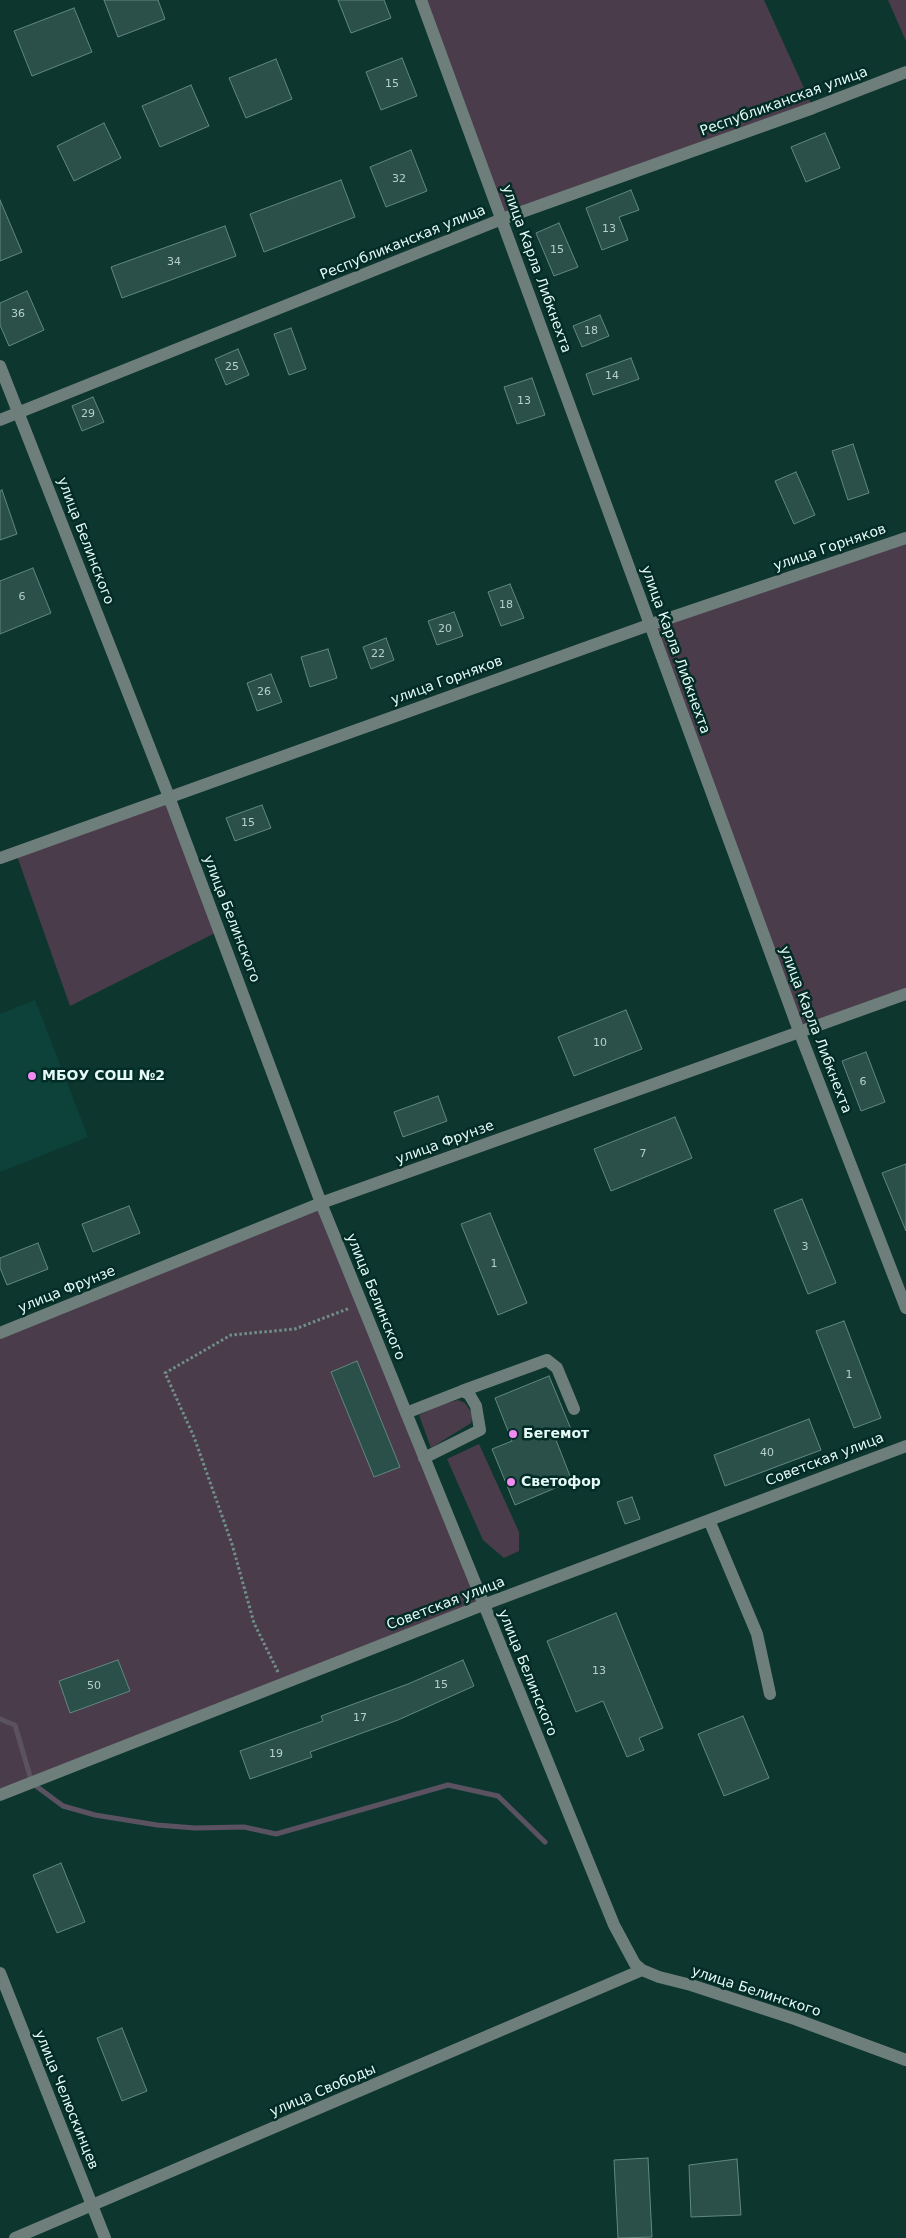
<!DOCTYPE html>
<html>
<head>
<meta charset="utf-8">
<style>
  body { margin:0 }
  canvas { display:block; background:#0d362f }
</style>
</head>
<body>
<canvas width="906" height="2238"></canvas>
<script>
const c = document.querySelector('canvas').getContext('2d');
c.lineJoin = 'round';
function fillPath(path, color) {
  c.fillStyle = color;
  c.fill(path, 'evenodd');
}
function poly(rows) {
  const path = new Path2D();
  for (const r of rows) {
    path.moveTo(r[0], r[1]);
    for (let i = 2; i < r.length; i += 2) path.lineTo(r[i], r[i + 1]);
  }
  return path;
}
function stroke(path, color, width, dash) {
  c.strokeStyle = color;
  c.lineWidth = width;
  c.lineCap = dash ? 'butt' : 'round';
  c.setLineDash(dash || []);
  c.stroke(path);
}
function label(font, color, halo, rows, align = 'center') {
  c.font = font + ' "DejaVu Sans",sans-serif';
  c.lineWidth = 5;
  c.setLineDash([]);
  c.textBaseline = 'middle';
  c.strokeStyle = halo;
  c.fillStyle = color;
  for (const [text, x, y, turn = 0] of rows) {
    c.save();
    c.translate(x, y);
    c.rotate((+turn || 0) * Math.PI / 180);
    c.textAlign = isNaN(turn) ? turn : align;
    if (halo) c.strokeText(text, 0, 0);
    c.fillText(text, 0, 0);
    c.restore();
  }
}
fillPath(poly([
  [35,1000,88,1137,0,1172,0,1014]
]), '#0c423a');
fillPath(poly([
  [421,0,764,0,813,108,502,219],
  [888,0,906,0,906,41],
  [906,538,906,994,799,1031,649,625],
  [169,797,219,931,70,1006,16,853],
  [321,1203,483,1605,0,1795,0,1333],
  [458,1400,465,1403,473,1415,471,1423,431,1448,419,1415,440,1405],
  [479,1444,519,1532,519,1551,504,1558,483,1540,447,1459]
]), '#4b3c4b');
stroke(poly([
  [0,1719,15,1725,32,1783,63,1806,95,1815,157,1825,195,1828,244,1827,276,1834,448,1785,498,1796,545,1842]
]), '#5a5260', 5);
const building = poly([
  [104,0,158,0,165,19,118,37,104,0],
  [338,0,384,0,391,18,351,33,338,0],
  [74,8,92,52,32,76,14,31,74,8],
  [402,58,417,96,381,110,366,72,402,58],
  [276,59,292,99,246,118,229,78,276,59],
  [191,85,209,126,160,147,142,106,191,85],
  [104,123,121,158,74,181,57,146,104,123],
  [825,133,840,168,806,182,791,147,825,133],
  [411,150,427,191,386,207,370,167,411,150],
  [341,180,355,217,264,252,250,214,341,180],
  [631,190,639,210,619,217,628,240,602,250,586,208,631,190],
  [0,200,22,252,0,261,0,200],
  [559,223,578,267,554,276,536,233,559,223],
  [225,226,236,256,122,298,111,267,225,226],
  [27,291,44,330,9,346,0,325,0,303,27,291],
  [600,315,609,336,582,347,573,326,600,315],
  [291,328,306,369,289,375,274,334,291,328],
  [238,349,249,375,226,385,215,359,238,349],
  [631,358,639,379,593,395,586,374,631,358],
  [532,378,545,415,517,424,504,387,532,378],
  [93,397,104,422,82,431,72,406,93,397],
  [853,444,869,493,848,500,832,451,853,444],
  [796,472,815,515,794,524,775,481,796,472],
  [2,490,17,534,0,540,0,491,2,490],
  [33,568,51,613,0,634,0,581,33,568],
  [510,584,524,618,501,626,488,592,510,584],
  [454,612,463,636,437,645,428,621,454,612],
  [386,638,394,660,371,669,363,647,386,638],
  [328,649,337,678,310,687,301,657,328,649],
  [271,674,282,702,257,711,247,683,271,674],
  [262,805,271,828,235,841,226,818,262,805],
  [626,1010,642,1049,574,1076,558,1037,626,1010],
  [866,1052,885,1102,861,1111,842,1061,866,1052],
  [438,1096,447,1121,403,1137,394,1112,438,1096],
  [675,1117,692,1158,611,1191,594,1149,675,1117],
  [906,1164,906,1231,882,1173,906,1164],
  [802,1199,836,1283,808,1294,774,1210,802,1199],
  [129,1206,140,1233,93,1252,82,1224,129,1206],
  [490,1213,527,1303,498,1315,461,1224,490,1213],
  [38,1243,48,1269,7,1285,0,1268,0,1258,38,1243],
  [844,1321,881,1418,854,1428,816,1331,844,1321],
  [357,1361,400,1467,374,1477,331,1372,357,1361],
  [549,1376,573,1434,556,1440,572,1481,515,1505,492,1449,512,1441,495,1398,549,1376],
  [809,1419,821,1450,725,1486,714,1455,809,1419],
  [632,1497,640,1519,625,1524,617,1502,632,1497],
  [616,1613,663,1728,639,1738,644,1750,627,1757,603,1701,576,1712,547,1641,616,1613],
  [118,1660,130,1691,70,1713,59,1681,118,1660],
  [463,1660,474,1686,398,1720,310,1752,312,1757,250,1779,240,1751,323,1721,321,1716,408,1684,463,1660],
  [743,1716,769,1778,724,1796,698,1734,743,1716],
  [61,1863,85,1922,57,1933,33,1875,61,1863],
  [122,2028,147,2091,122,2101,97,2038,122,2028],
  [648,2158,652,2237,618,2238,614,2160,648,2158],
  [737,2159,741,2215,691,2217,689,2165,737,2159]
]);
fillPath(building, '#2a5049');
stroke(building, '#608880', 1);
stroke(poly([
  [278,1672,254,1623,232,1544,194,1437,165,1373,231,1335,295,1329,350,1308]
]), '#708f8a', 3, [2.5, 2.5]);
stroke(poly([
  [421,0,799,1031,906,1308],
  [0,366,169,797,321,1203,614,1925,635,1964,642,1970,659,1977,691,1985,795,2019,906,2060],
  [0,420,502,219,813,108,906,72],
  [0,858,649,625,906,538],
  [0,1333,321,1203,906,994],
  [462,1391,547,1360,557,1368,574,1409],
  [406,1413,462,1391,469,1394,476,1406,480,1430,424,1458],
  [709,1520,757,1634,770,1694],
  [0,1795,483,1605,906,1446],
  [0,1973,105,2238],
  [15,2238,642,1970]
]), '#6e7f7b', 12);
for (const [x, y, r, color] of [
  [32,1076,5,"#f28af3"],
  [513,1434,5,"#f28af3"],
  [511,1482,5,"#f28af3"]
]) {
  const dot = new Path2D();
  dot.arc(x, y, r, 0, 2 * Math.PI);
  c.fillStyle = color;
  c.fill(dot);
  stroke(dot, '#022c25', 2);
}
label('11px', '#b6d0cb', null, [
  ["15",392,84],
  ["32",399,179],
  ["13",609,229],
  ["15",557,250],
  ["34",174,262],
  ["36",18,314],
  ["18",591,331],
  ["25",232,367],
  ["14",612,376],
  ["13",524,401],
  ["29",88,414],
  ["6",22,597],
  ["18",506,605],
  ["20",445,629],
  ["22",378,654],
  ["26",264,692],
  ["15",248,823],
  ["10",600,1043],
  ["6",863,1082],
  ["7",643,1154],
  ["3",805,1247],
  ["1",494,1264],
  ["1",849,1375],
  ["40",767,1453],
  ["13",599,1671],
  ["15",441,1685],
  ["50",94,1686],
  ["17",360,1718],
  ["19",276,1754]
]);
label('14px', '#e5faf6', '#022c25', [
  ["Республиканская улица",784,102,-20],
  ["Республиканская улица",403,243,-22],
  ["улица Карла Либкнехта",536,269,70],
  ["улица Белинского",85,541,69],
  ["улица Горняков",830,548,-19],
  ["улица Карла Либкнехта",675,650,70],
  ["улица Горняков",447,681,-20],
  ["улица Белинского",231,919,69],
  ["улица Карла Либкнехта",815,1030,69],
  ["улица Фрунзе",445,1143,-20],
  ["улица Фрунзе",67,1290,-22],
  ["улица Белинского",375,1297,68],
  ["Советская улица",825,1460,-21],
  ["Советская улица",446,1604,-21],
  ["улица Белинского",527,1673,68],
  ["улица Белинского",756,1992,18],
  ["улица Свободы",323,2091,-23],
  ["улица Челюскинцев",66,2100,68]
]);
label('bold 14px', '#e5faf6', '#022c25', [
  ["МБОУ СОШ №2",42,1076],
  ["Бегемот",523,1434],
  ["Светофор",521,1482]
], 'left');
</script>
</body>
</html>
